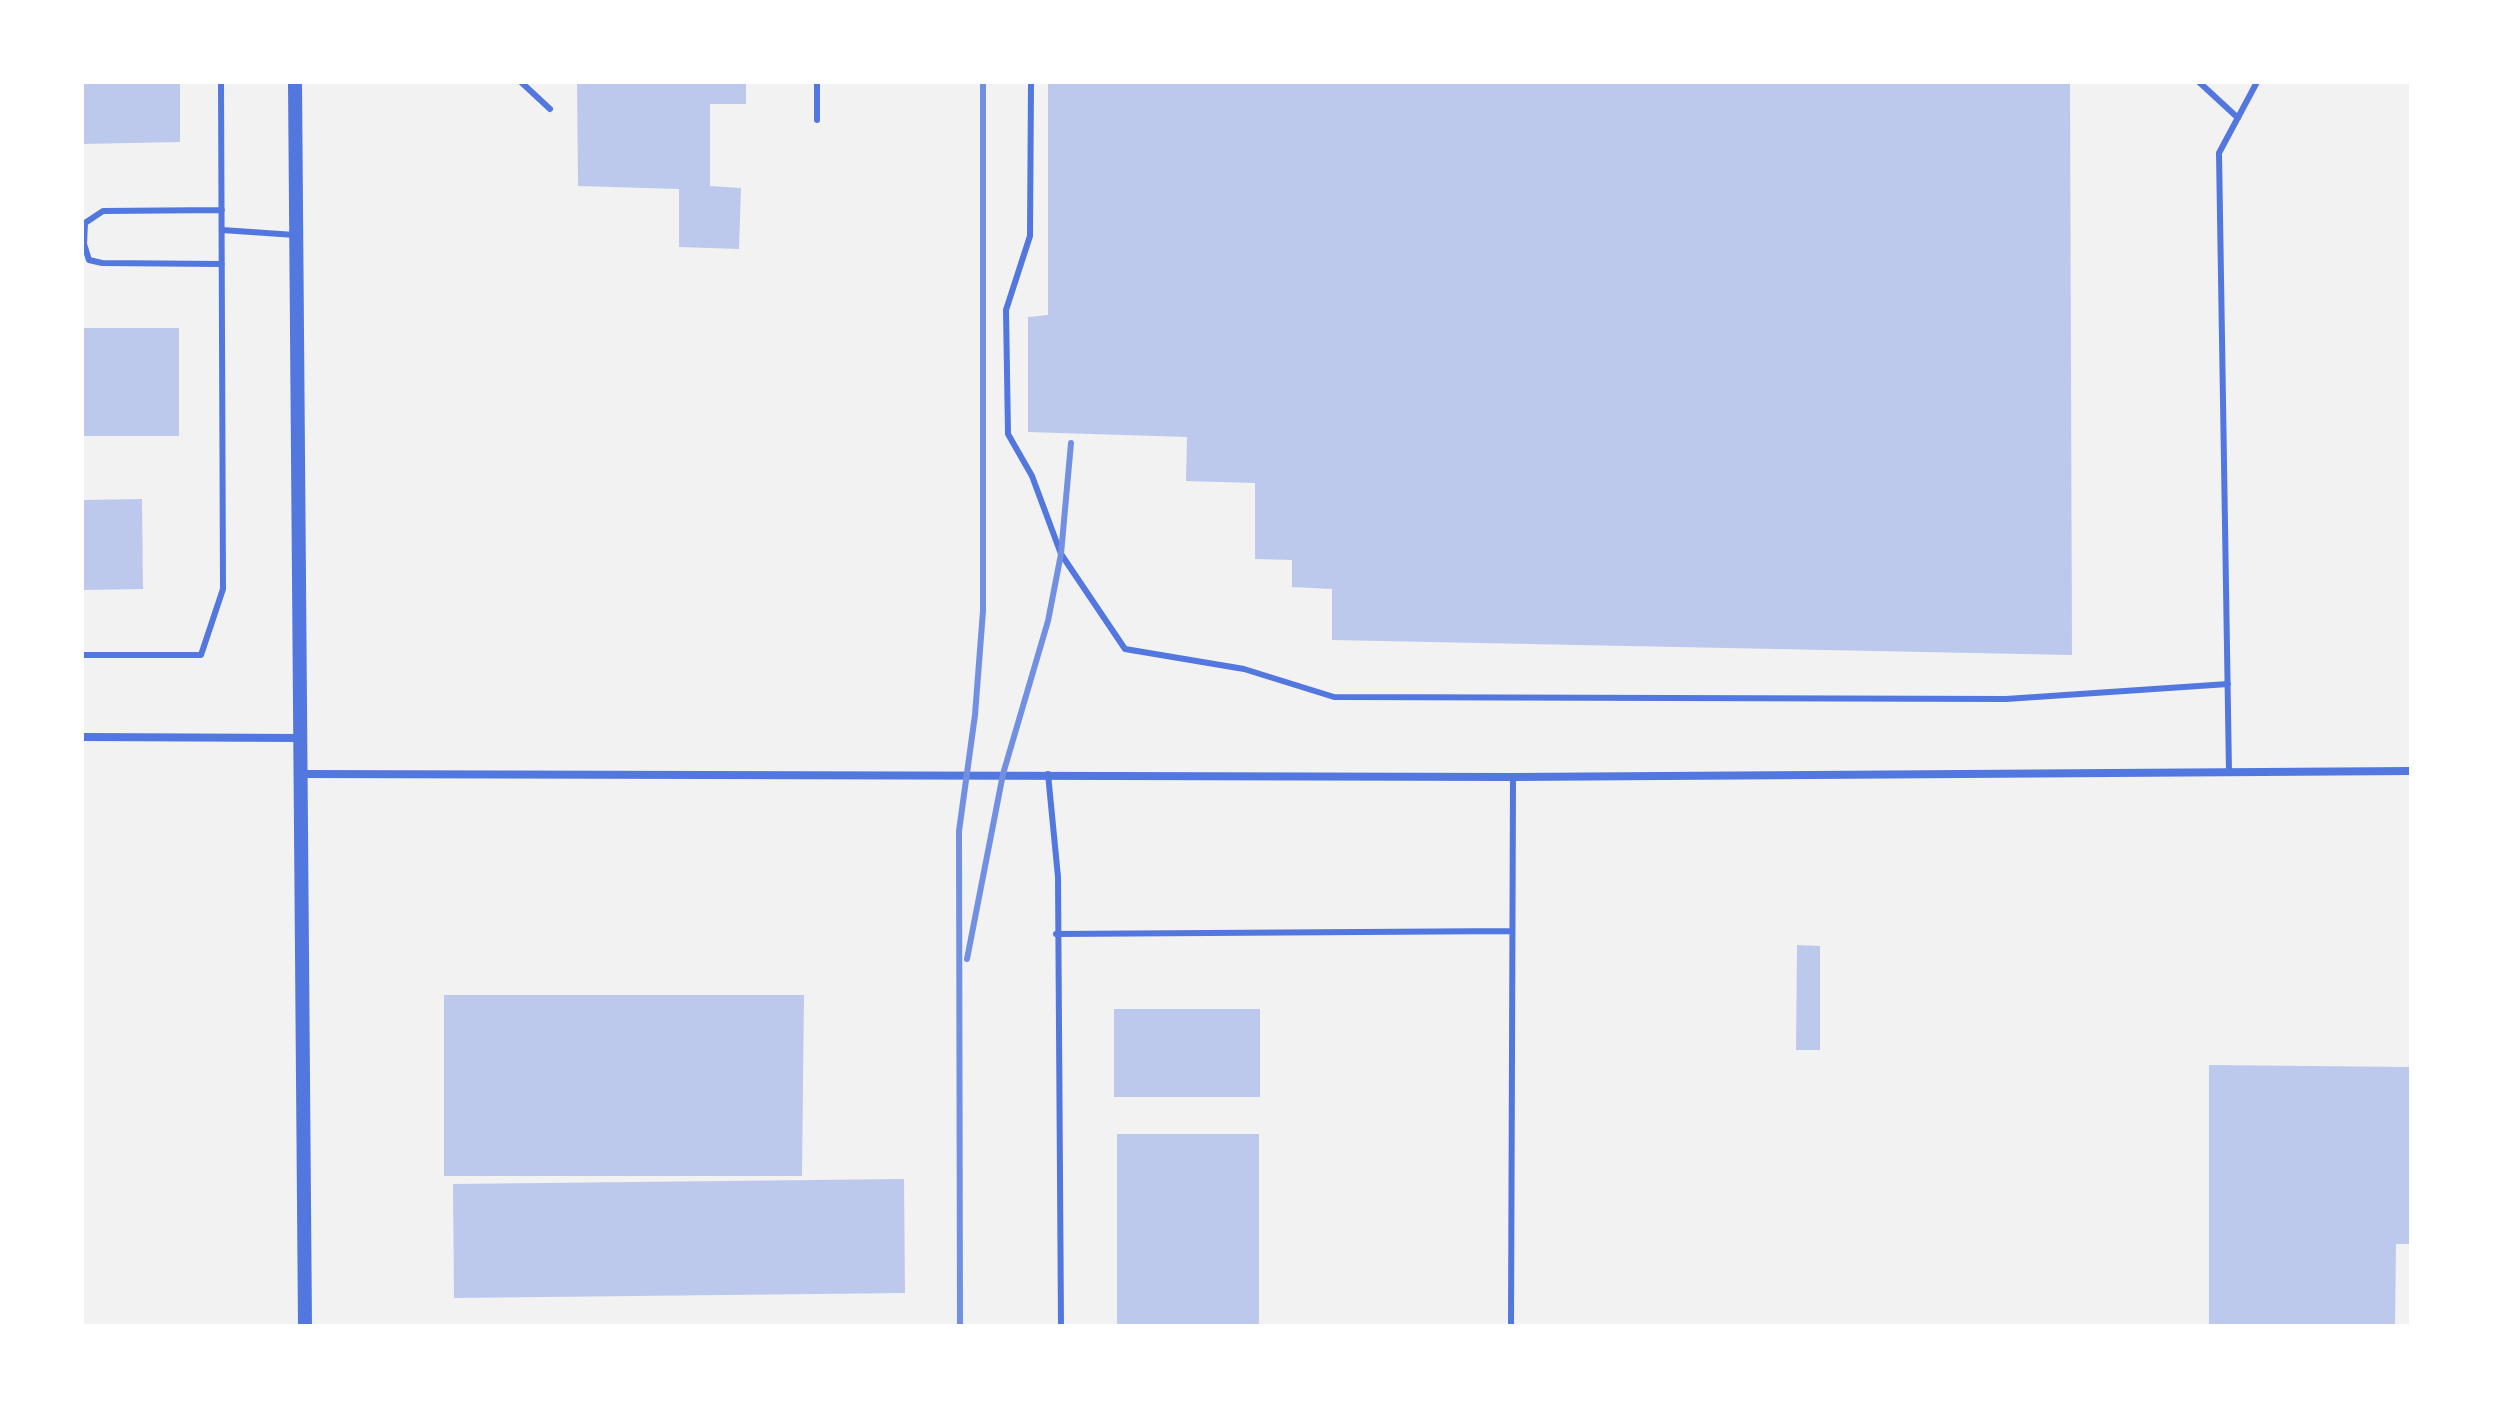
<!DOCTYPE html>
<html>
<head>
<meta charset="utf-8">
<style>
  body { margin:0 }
  #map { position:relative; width:2493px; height:1408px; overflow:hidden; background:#f2f2f2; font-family:"Zilla Slab",serif }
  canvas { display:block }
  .frame { position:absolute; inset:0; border:84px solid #fff; pointer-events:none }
</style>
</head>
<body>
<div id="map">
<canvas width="2493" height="1408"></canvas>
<div class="frame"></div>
</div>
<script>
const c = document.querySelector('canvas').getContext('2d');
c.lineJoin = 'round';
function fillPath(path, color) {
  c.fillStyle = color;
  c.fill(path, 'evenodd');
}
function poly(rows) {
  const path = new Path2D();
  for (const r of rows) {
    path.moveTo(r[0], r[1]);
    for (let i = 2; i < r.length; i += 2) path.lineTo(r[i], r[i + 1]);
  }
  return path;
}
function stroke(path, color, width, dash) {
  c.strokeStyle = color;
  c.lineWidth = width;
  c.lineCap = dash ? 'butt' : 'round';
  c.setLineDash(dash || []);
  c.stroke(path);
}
fillPath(poly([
  [82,82,180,82,180,142,82,144],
  [577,82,746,82,746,104,710,104,710,186,741,188,739,249,679,247,679,189,578,186],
  [1048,82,2070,82,2072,655,1332,640,1332,589,1292,587,1292,560,1255,559,1255,483,1186,481,1187,437,1028,432,1028,317,1048,315],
  [82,328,179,328,179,436,82,436],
  [142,499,143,589,82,590,82,500],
  [1797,945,1820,946,1820,1050,1796,1050],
  [444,995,804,995,802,1176,444,1176],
  [1114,1009,1260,1009,1260,1097,1114,1097],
  [2209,1065,2411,1067,2411,1244,2396,1244,2395,1326,2209,1326],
  [1117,1134,1259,1134,1259,1326,1117,1326],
  [904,1179,905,1293,454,1298,453,1184]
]), '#bdc9ec');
stroke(poly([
  [521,82,550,109],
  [817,82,817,120],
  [1031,82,1030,236,1006,310,1008,434,1032,476,1061,554,1125,649,1244,669,1334,697,2006,699,2228,684],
  [2199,82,2238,118],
  [222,210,103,211,85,223,84,244,89,260,102,263,222,264],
  [222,230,295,235],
  [82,655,201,655,223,589,221,82],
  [2229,772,2219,153,2257,82],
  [1048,774,1058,877,1061,1326],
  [1056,934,1512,931],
  [1511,1326,1513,777]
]), '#5277de', 6);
stroke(poly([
  [82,737,301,738],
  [302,774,1513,777,2411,771]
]), '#5277de', 8);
stroke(poly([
  [295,82,305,1326]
]), '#5277de', 14);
stroke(poly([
  [967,959,1003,774,1048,621,1061,554,1071,443],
  [960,1326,959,831,975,715,983,611,983,82]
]), '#7290e2', 6);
</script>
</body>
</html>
